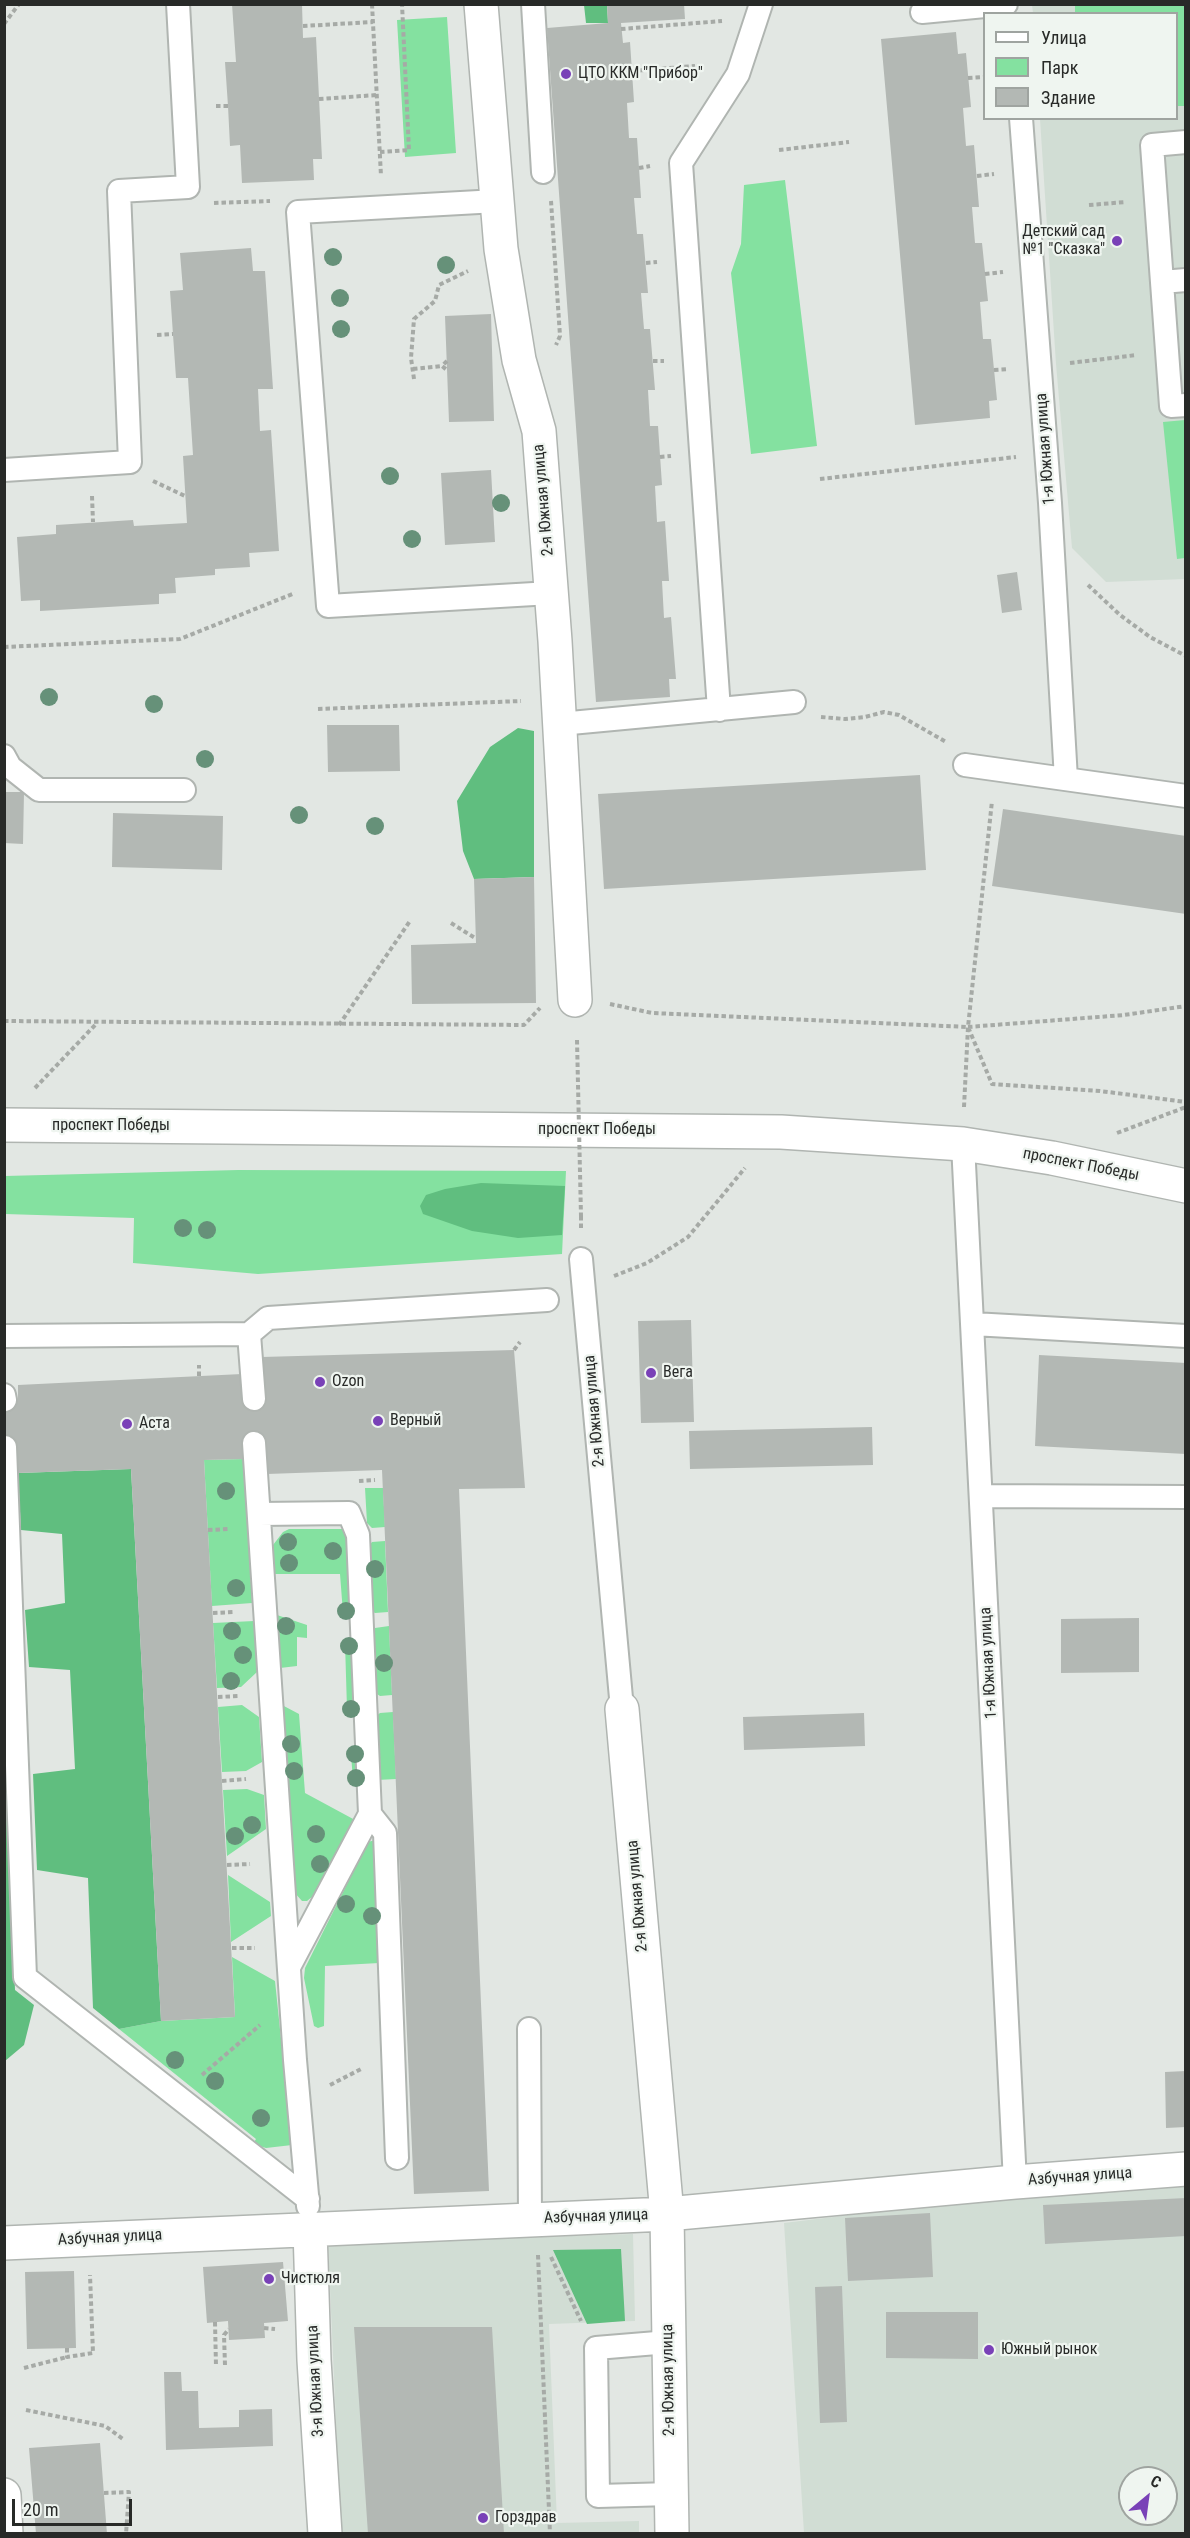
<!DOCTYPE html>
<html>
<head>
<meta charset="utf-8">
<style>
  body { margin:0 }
  #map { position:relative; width:1190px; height:2538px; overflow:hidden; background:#e2e7e3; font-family:"Roboto Condensed",sans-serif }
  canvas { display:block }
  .frame { position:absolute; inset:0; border:6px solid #282a28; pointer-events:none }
  .legend { position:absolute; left:983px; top:12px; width:195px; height:108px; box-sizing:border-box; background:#eff5f0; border:2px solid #9fa4a0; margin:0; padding:8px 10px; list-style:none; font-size:18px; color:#282a28 }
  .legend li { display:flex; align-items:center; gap:12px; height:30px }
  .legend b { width:30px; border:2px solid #9fa4a0 }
  .north { position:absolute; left:1118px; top:2466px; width:60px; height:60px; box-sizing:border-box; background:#eff5f0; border:2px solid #9fa4a0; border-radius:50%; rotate:29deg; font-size:16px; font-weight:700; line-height:24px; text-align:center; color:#282a28 }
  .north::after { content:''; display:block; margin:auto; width:21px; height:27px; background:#7941b7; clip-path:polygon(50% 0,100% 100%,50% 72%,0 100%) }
  .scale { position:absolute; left:12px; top:2499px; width:120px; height:27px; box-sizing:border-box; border:3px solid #282a28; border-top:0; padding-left:8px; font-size:18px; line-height:21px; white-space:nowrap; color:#282a28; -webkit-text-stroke:4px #eff5f0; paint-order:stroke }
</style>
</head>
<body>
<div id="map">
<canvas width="1190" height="2538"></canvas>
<div class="frame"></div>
<ul class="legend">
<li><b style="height:8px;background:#fff"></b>Улица</li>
<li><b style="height:16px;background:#84e1a0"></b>Парк</li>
<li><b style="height:16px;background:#b3b8b4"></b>Здание</li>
</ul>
<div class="north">С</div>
<div class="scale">20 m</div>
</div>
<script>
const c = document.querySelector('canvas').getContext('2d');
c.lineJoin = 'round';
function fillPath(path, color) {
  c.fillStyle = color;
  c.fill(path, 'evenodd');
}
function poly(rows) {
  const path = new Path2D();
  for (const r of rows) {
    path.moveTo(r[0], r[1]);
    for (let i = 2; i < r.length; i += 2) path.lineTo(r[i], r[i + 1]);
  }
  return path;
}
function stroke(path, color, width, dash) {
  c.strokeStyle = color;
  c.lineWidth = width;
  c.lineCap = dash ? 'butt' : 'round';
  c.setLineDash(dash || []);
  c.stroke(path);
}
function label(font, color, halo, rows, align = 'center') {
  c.font = font + ' "Roboto Condensed",sans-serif';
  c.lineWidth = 4.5;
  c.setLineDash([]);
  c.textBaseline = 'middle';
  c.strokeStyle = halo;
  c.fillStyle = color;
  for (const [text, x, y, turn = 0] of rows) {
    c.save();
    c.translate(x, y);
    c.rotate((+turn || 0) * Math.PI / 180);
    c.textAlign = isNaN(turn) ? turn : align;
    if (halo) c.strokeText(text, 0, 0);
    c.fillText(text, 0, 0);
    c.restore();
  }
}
fillPath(poly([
  [1032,5,1185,5,1185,579,1106,582,1072,548,1056,364,1040,119,1176,118,1176,14,1033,13],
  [1185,2174,1185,2533,804,2533,784,2223],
  [1130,2478,1166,2478,1166,2514,1130,2514],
  [633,2234,635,2321,549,2324,557,2523,639,2521,639,2533,341,2533,328,2244]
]), '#d1ddd4');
fillPath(poly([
  [1075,5,1185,5,1185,106,1177,106,1176,14,1075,13],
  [447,17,456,153,405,157,397,20],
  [785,180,817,446,751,454,731,273,741,244,744,185],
  [1185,420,1185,558,1177,559,1163,422],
  [238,1170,566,1171,562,1254,258,1274,133,1263,134,1218,5,1214,5,1176],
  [244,1459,252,1603,212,1606,204,1460],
  [365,1488,383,1488,385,1527,372,1528,367,1523],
  [289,1529,346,1529,351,1613,343,1613,340,1574,274,1574,273,1545,283,1532],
  [385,1541,388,1612,375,1613,370,1610,368,1547,372,1542],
  [277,1615,307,1625,307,1638,297,1637,297,1666,280,1668],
  [254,1621,257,1672,241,1687,217,1688,213,1623],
  [389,1626,392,1695,380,1696,374,1692,371,1632,375,1628],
  [354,1642,356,1710,352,1713,347,1709,345,1643],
  [242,1705,259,1717,262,1762,246,1771,222,1772,218,1707],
  [282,1705,299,1714,305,1793,355,1820,313,1896,307,1901,302,1901,294,1892],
  [393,1712,396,1779,377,1780,375,1717,380,1713],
  [358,1747,360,1782,357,1783,353,1781,351,1754],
  [247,1789,264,1795,266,1829,227,1856,223,1790],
  [375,1840,379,1963,325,1966,324,2026,318,2028,314,2026,304,1978,305,1968,368,1842],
  [228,1875,270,1902,271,1916,231,1942],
  [232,1957,275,1981,292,2145,266,2148,253,2144,256,2139,119,2029,161,2021,235,2017]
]), '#84e1a0');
fillPath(poly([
  [584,5,607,5,608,23,586,23],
  [518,728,534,731,534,877,474,879,463,851,457,801,490,747],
  [481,1183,565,1186,562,1235,518,1238,472,1231,423,1214,420,1206,426,1195,445,1189],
  [131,1469,161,2021,119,2029,93,2008,88,1878,37,1870,33,1774,75,1769,70,1670,29,1667,25,1610,65,1603,62,1534,21,1530,18,1473],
  [4,1719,15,1990,34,2005,24,2045,5,2061],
  [621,2249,625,2321,587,2324,553,2250]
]), '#60be7f');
fillPath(poly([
  [232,4,302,4,303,38,316,37,322,159,313,159,314,180,242,183,240,145,230,146,228,106,225,62,236,62],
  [607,4,684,4,685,19,621,23,623,43,630,42,634,102,627,103,629,138,637,138,641,198,634,198,637,234,643,234,648,293,641,293,644,329,650,329,655,390,648,390,650,426,658,426,662,485,655,486,657,522,665,521,669,581,662,581,664,618,671,617,676,679,669,679,670,697,596,702,547,28,608,23],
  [956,32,958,54,966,53,971,107,963,108,966,146,974,145,979,207,972,207,975,243,982,243,988,301,980,302,983,339,991,339,997,400,989,401,990,418,915,425,881,39],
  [251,248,253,271,265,271,273,389,258,389,260,431,271,430,279,551,249,553,250,567,215,569,215,575,175,578,176,593,159,594,159,604,40,611,40,600,21,601,17,537,56,534,56,525,133,520,134,526,187,523,183,456,193,455,188,378,176,378,170,291,183,290,180,253],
  [491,314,494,421,449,422,445,316],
  [491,470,495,542,445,545,441,473],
  [1017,572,1022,610,1002,613,997,575],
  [327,725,399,725,400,771,328,772],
  [920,775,926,870,604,889,598,794],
  [4,792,24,792,23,844,4,843],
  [1003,809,1186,836,1186,914,992,886],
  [113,813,223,816,222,870,112,867],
  [534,877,536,1003,412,1004,411,945,476,943,474,879],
  [691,1320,694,1422,641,1423,638,1321],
  [514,1350,525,1488,459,1489,489,2191,414,2194,382,1470,267,1474,266,1442,244,1444,244,1459,204,1460,235,2017,161,2021,131,1469,18,1473,16,1447,4,1447,4,1400,18,1400,18,1385,242,1374,262,1357],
  [1039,1355,1186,1363,1186,1454,1035,1446],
  [872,1427,873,1465,690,1469,689,1431],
  [1139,1618,1139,1672,1061,1673,1061,1619],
  [864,1713,865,1746,744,1750,743,1717],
  [1186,2071,1186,2127,1166,2128,1165,2072],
  [1186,2198,1186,2236,1045,2244,1043,2205],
  [930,2213,933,2277,848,2281,845,2218],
  [283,2262,288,2321,264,2323,265,2338,229,2340,228,2321,207,2323,203,2267],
  [74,2271,76,2348,27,2349,25,2272],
  [842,2286,847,2422,820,2423,815,2287],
  [886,2312,978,2312,978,2359,886,2358],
  [354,2327,492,2327,504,2534,368,2534],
  [164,2372,181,2372,182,2391,198,2391,199,2428,239,2427,239,2410,272,2409,273,2446,166,2450],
  [100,2443,107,2534,36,2534,29,2448]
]), '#b3b8b4');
const service = poly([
  [533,4,543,172],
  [922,12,1006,4],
  [1021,118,1050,503,1066,779],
  [1186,142,1152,145,1171,406,1186,405],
  [497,201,298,212,328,606,551,593],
  [1162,282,1186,280],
  [4,470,130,462,119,191,188,187,178,4],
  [719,710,681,163,738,74,761,4],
  [560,724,794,702],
  [4,756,10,767,39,790,184,790],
  [965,765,1186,796],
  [963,1144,1015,2182],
  [581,1259,622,1709],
  [973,1324,1186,1336],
  [249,1334,254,1399],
  [4,1336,249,1334,268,1318,547,1300],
  [4,1395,5,1400],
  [254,1443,295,2060,308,2206],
  [5,1447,25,1977,308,2199],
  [981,1496,1186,1497],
  [259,1514,349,1513,358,1535,370,1814,289,1967],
  [370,1814,385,1833,397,2158],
  [529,2029,530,2219],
  [669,2342,596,2348,598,2496,671,2494]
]);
const minor = poly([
  [481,4,501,249,519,360,539,431,555,641,575,1000],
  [622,1709,667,2214,672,2534],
  [310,2229,314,2360,325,2534],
  [4,2243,667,2214,1015,2182,1186,2169],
  [4,2495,6,2534]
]);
const tertiary = poly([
  [4,1125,781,1132,963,1144,1052,1158,1186,1186]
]);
stroke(service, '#b0b5b1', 26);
stroke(minor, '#b0b5b1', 36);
stroke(tertiary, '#b0b5b1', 36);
stroke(poly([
  [372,4,381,176],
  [4,24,19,4],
  [303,26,373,22],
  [621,29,722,21],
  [632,71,695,66],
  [968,78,984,77],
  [319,99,377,95],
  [216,106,228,106],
  [779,150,849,142],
  [380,152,409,150,402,4],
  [639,168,650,166],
  [977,176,994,174],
  [551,201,560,336,556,345],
  [214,203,270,201],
  [1089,205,1126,202],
  [646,263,657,262],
  [985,274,1003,272],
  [157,335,173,334],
  [447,361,442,366,448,371],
  [653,361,664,361],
  [1070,363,1137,355],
  [413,369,442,366],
  [994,370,1008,369],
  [414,379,411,358,414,319,435,301,439,285,468,271],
  [660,457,671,456],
  [820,479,1016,457],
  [153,481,185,496],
  [92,496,93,522],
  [1088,585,1120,615,1150,637,1186,656],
  [4,647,180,639,295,593],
  [318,709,521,701],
  [821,717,845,719,865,717,884,712,899,715,946,742],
  [451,923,475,938],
  [610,1004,652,1013,968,1027,992,1084,1100,1091,1186,1102],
  [4,1021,524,1025,540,1008],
  [339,1025,410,921],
  [968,1027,1124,1015,1186,1006],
  [35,1088,97,1023],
  [964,1107,968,1027,992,801],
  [1117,1133,1186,1107],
  [581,1228,581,1216],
  [614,1276,647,1263,688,1237,745,1168],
  [514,1350,520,1342],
  [199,1376,199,1365],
  [359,1481,375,1480],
  [208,1530,229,1529],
  [213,1613,235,1612],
  [218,1697,238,1696],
  [222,1781,246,1779],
  [227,1865,250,1864],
  [232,1948,255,1948],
  [202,2075,260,2025],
  [330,2085,361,2069],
  [538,2255,550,2534],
  [551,2257,581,2321],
  [215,2322,216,2366],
  [264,2328,275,2329],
  [67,2348,67,2357,93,2353,90,2275],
  [225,2365,224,2335,229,2329],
  [24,2368,67,2357],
  [26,2410,105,2426,123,2439],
  [104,2493,129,2492,126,2534]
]), '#a6aaa6', 4, [4.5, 3]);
stroke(service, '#fff', 22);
stroke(minor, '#fff', 33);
stroke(tertiary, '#fff', 33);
stroke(poly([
  [577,1040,581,1216]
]), '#a6aaa6', 4, [4.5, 3]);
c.fillStyle = '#669179';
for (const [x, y] of [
  [333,257],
  [446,265],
  [340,298],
  [341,329],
  [390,476],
  [501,503],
  [412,539],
  [49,697],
  [154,704],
  [205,759],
  [299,815],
  [375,826],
  [183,1228],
  [207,1230],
  [226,1491],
  [288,1542],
  [333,1551],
  [289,1563],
  [375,1569],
  [236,1588],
  [346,1611],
  [286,1626],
  [232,1631],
  [349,1646],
  [243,1655],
  [384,1663],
  [231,1681],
  [351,1709],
  [291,1744],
  [355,1754],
  [294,1771],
  [356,1778],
  [252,1825],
  [316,1834],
  [235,1836],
  [320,1864],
  [346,1904],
  [372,1916],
  [175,2060],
  [215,2081],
  [261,2118]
]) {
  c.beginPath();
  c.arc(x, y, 9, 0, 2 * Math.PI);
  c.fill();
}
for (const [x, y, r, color] of [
  [566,74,6,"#7941b7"],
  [1117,241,6,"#7941b7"],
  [651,1373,6,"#7941b7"],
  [320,1382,6,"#7941b7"],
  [378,1421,6,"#7941b7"],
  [127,1424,6,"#7941b7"],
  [269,2279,6,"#7941b7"],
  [989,2350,6,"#7941b7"],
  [483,2518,6,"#7941b7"]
]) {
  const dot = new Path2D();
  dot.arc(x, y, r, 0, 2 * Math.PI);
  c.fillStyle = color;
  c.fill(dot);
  stroke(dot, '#eff5f0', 2);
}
label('16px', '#282a28', '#eff5f0', [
  ["ЦТО ККМ \"Прибор\"",578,74],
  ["Детский сад",1105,232,"right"],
  ["№1 \"Сказка\"",1105,250,"right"],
  ["Вега",663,1373],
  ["Ozon",332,1382],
  ["Верный",390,1421],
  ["Аста",139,1424],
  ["Чистюля",281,2279],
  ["Южный рынок",1001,2350],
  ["Горздрав",495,2518]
], 'left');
label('16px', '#282a28', '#eff5f0', [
  ["1-я Южная улица",1046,449,-94],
  ["2-я Южная улица",544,500,-95],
  ["проспект Победы",111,1126],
  ["проспект Победы",597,1130],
  ["проспект Победы",1081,1165,11],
  ["2-я Южная улица",595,1411,-95],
  ["1-я Южная улица",989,1663,-93],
  ["2-я Южная улица",638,1896,-95],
  ["Азбучная улица",1080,2177,-4],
  ["Азбучная улица",596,2217,-2],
  ["Азбучная улица",110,2238,-3],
  ["2-я Южная улица",669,2380,-91],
  ["3-я Южная улица",316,2381,-93]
]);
</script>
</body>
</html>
